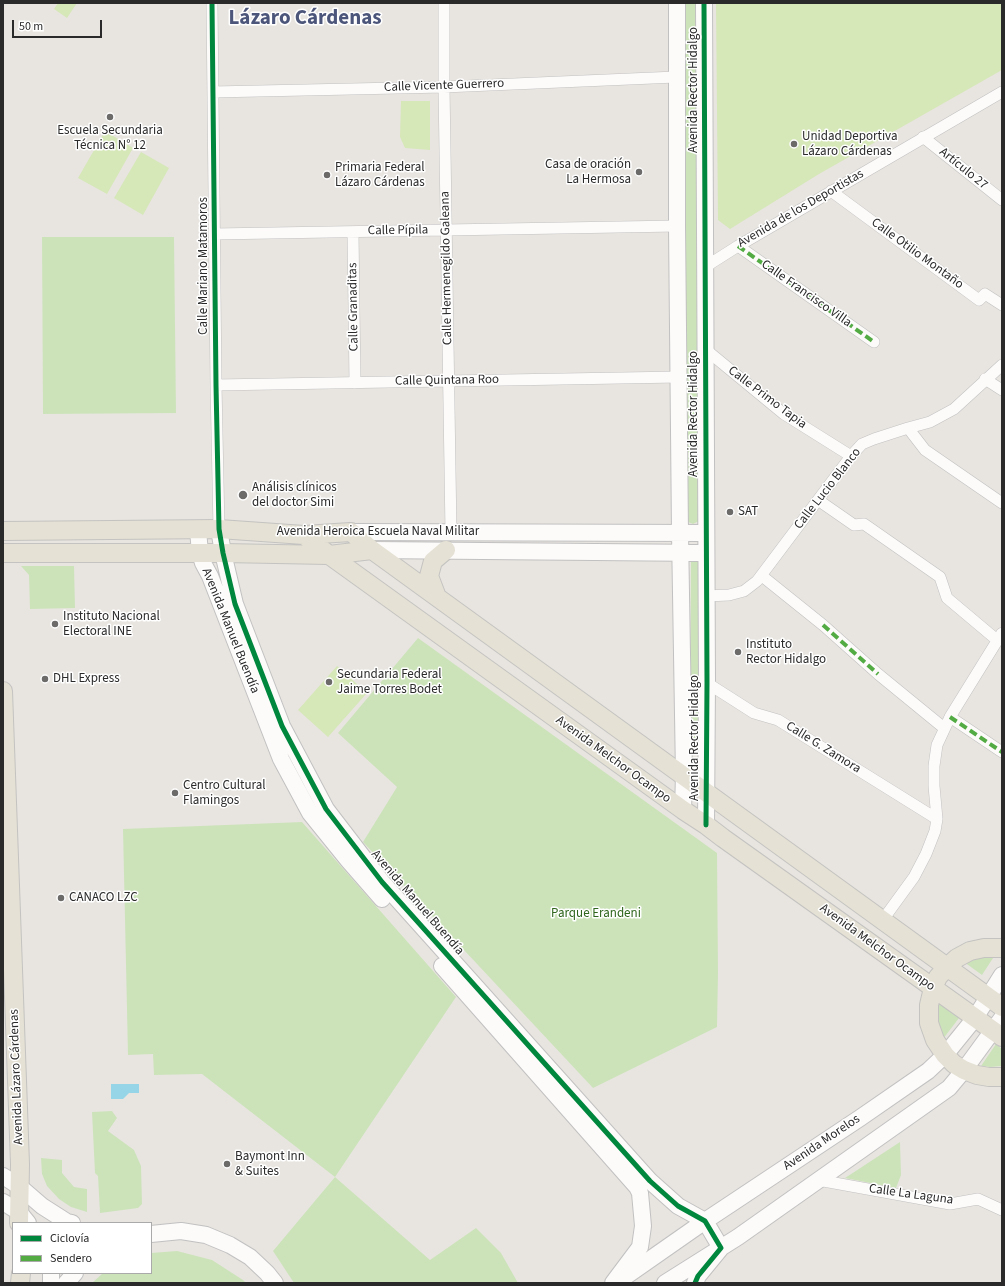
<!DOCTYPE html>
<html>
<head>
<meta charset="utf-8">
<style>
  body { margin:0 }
  #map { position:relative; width:1005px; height:1286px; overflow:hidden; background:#e8e5e0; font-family:"Source Sans 3",sans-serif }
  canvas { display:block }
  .frame { position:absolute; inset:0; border:4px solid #2a2a2a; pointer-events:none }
  .legend { position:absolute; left:12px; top:1222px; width:140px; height:52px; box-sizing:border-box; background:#fff; border:1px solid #aaa; margin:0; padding:5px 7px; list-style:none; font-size:12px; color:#2a2a2a }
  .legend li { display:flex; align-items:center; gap:8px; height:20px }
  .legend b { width:20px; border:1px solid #aaa }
  .scale { position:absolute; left:12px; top:20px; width:90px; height:18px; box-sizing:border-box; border:2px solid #2a2a2a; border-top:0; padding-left:5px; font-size:12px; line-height:14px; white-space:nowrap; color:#2a2a2a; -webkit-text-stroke:3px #fff; paint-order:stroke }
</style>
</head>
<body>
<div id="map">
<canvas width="1005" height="1286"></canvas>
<div class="frame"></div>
<ul class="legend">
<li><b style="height:5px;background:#00873e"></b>Ciclovía</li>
<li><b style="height:5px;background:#53ab44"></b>Sendero</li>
</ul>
<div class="scale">50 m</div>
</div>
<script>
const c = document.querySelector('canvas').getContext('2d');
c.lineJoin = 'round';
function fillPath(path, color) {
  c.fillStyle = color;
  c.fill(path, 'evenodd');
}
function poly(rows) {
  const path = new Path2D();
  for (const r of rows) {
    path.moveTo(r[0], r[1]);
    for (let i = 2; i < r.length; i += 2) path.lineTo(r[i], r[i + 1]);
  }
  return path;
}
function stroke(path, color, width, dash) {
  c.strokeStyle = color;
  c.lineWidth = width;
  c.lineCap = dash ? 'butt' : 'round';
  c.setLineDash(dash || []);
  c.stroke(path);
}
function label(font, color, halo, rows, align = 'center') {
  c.font = font + ' "Source Sans 3",sans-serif';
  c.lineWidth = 3;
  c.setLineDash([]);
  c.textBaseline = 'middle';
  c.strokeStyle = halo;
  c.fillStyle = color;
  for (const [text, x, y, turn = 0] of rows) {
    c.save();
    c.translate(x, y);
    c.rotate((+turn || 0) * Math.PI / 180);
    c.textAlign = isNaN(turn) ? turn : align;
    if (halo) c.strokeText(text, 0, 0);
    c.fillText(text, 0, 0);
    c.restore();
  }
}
fillPath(poly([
  [684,3,698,3,699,521,693,524,686,521],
  [42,237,174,237,176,413,43,414],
  [700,559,699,754,694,755,690,751,691,561],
  [21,566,74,566,75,608,30,609,29,575],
  [418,638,717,853,718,973,717,1027,593,1088,363,842,397,787,338,733],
  [302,822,456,997,335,1177,430,1260,476,1228,501,1253,518,1283,294,1283,273,1251,335,1177,202,1074,154,1075,153,1054,128,1055,123,829],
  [995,955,982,975,964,962,972,959],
  [936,1001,959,1018,943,1039,936,1021],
  [996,1044,1002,1049,1002,1066,990,1067,981,1066],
  [112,1111,117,1118,108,1131,134,1150,141,1166,142,1204,138,1208,100,1213,98,1176,95,1173,92,1112],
  [900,1142,901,1175,896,1188,845,1178],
  [41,1158,62,1160,62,1173,74,1187,87,1189,87,1212,71,1207,59,1199,47,1186,42,1174],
  [177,1251,212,1260,243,1280,246,1283,92,1283,103,1273,151,1273,151,1253]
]), '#cce3ba');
fillPath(poly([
  [58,3,77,3,67,18,54,9],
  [716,3,1002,3,1002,70,819,174,730,229,718,220],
  [401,101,430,101,430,150,405,148,400,137],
  [105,131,133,148,107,194,78,178],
  [141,152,169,168,143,215,114,198],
  [337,666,367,693,328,737,298,710]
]), '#d6e7b8');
fillPath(poly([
  [111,1084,139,1084,139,1093,129,1093,123,1099,111,1099]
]), '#96d5e8');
const street = poly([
  [212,3,216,385,219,529],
  [444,3,444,87,451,532],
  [213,92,444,87,676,77],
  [923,137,1002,200],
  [831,191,979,300,985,294,1002,305],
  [353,232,355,383],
  [215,234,677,226],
  [738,246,874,342],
  [705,267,738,246,1002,92],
  [705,349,784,414,851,456],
  [985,379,1002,390],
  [216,385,679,377],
  [908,428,925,450,1002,503],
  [818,500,854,525,864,524,940,577,947,598,997,640],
  [762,576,823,625,878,674,944,728],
  [706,596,729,595,744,591,757,581,851,456,862,444,874,439,908,428,930,422,954,409,1002,365],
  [707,683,754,713,778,720,937,819],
  [950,717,1002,752],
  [882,921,914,877,926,854,935,831,937,819,934,786,934,766,937,745,950,717,1002,633],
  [818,1180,950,1204,978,1199,1002,1210]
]);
const secondary = poly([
  [677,3,677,226,680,533,684,775,683,810],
  [704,3,707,683,706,825],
  [219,529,223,553,235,604,282,726,326,809,382,882,650,1181,678,1206,705,1221,721,1248,698,1276,695,1283],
  [198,530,200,553,203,563,210,576,281,759,310,813,348,860,382,899],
  [351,532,706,533],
  [372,550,706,553],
  [442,966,637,1187,640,1193,643,1226,640,1247,613,1283],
  [3,1176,20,1187,42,1206,67,1222,72,1223],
  [3,1202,19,1212,28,1223],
  [151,1234,181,1231,206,1235,230,1245,250,1257,267,1273,275,1283],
  [51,1273,51,1283],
  [622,1279,705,1221,860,1118,928,1071,945,1055,975,1018,1002,975],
  [66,1283,75,1273],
  [665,1283,738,1237,949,1088,964,1070,1002,1018]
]);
const primary = poly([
  [3,531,219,529,304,535,351,532,372,550,1002,1007],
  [304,535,329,555,683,810,706,825,723,838,1002,1037],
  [3,553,223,553,329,555,372,550],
  [437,597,429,576,433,561,446,550],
  [3,691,20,1164,19,1223],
  [1002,948,984,948,970,951,957,958,947,967,938,977,933,988,929,1005,929,1023,935,1040,945,1055,954,1064,964,1070,977,1075,989,1077,1002,1077],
  [20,1283,21,1273]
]);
stroke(street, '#c2c1c1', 12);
stroke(secondary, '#c2c1c1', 18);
stroke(primary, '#c4c3c1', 20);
stroke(street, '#fcfbfa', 11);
stroke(secondary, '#fcfbfa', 16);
stroke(primary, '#e5e1d4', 18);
stroke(poly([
  [738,246,874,342],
  [823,625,878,674],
  [950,717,1002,752]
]), '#53ab44', 4, [8, 4]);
stroke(poly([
  [212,3,216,385,219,529,223,553,235,604,282,726,326,809,382,882,650,1181,678,1206,705,1221,721,1248,698,1276,695,1283],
  [704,3,707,683,706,825]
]), '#00873e', 5);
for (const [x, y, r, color] of [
  [110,117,4,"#6c6b6a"],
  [794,144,4,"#6c6b6a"],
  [639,172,4,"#6c6b6a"],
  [327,175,4,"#6c6b6a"],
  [243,495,5,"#6c6b6a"],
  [730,512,4,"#6c6b6a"],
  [55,624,4,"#6c6b6a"],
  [738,652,4,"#6c6b6a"],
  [45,679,4,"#6c6b6a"],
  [329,682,4,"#6c6b6a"],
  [175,793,4,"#6c6b6a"],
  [61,898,4,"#6c6b6a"],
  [227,1164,4,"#6c6b6a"]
]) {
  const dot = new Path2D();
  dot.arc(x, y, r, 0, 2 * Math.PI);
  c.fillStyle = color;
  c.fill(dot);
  stroke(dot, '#fff', 1.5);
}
label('13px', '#2a2a2a', '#fff', [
  ["Calle Vicente Guerrero",444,86,-2],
  ["Avenida Rector Hidalgo",694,90,-90],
  ["Artículo 27",963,169,39],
  ["Avenida de los Deportistas",801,209,-30],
  ["Calle Pípila",398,231,-1],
  ["Calle Otilio Montaño",917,254,36],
  ["Calle Mariano Matamoros",204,266,-90],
  ["Calle Hermenegildo Galeana",447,268,-91],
  ["Calle Francisco Villa",806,294,35],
  ["Calle Granaditas",354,307,-91],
  ["Calle Quintana Roo",447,381,-1],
  ["Calle Primo Tapia",767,398,37],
  ["Avenida Rector Hidalgo",694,414,-90],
  ["Calle Lucio Blanco",828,489,-52],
  ["Avenida Heroica Escuela Naval Militar",378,532],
  ["Avenida Manuel Buendía",230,631,68],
  ["Avenida Rector Hidalgo",695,738,-90],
  ["Calle G. Zamora",823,748,32],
  ["Avenida Melchor Ocampo",613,760,36],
  ["Avenida Manuel Buendía",417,903,49],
  ["Avenida Melchor Ocampo",877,948,36],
  ["Avenida Lázaro Cárdenas",17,1077,-92],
  ["Avenida Morelos",822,1143,-34],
  ["Calle La Laguna",911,1195,8]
]);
label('13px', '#2a2a2a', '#fff', [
  ["Escuela Secundaria",110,131,"center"],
  ["Técnica N° 12",110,146,"center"],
  ["Unidad Deportiva",802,137],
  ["Lázaro Cárdenas",802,152],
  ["Casa de oración",631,165,"right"],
  ["La Hermosa",631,180,"right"],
  ["Primaria Federal",335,168],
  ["Lázaro Cárdenas",335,183],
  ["Análisis clínicos",252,488],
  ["del doctor Simi",252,503],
  ["SAT",738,512],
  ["Instituto Nacional",63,617],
  ["Electoral INE",63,632],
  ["Instituto",746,645],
  ["Rector Hidalgo",746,660],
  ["Secundaria Federal",337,675],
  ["Jaime Torres Bodet",337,690],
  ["DHL Express",53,679],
  ["Centro Cultural",183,786],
  ["Flamingos",183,801],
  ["CANACO LZC",69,898],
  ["Baymont Inn",235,1157],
  ["& Suites",235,1172]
], 'left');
label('13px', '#2e651c', '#fff', [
  ["Parque Erandeni",596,914]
]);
label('bold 21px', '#4c557a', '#fff', [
  ["Lázaro Cárdenas",305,19]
]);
</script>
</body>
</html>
